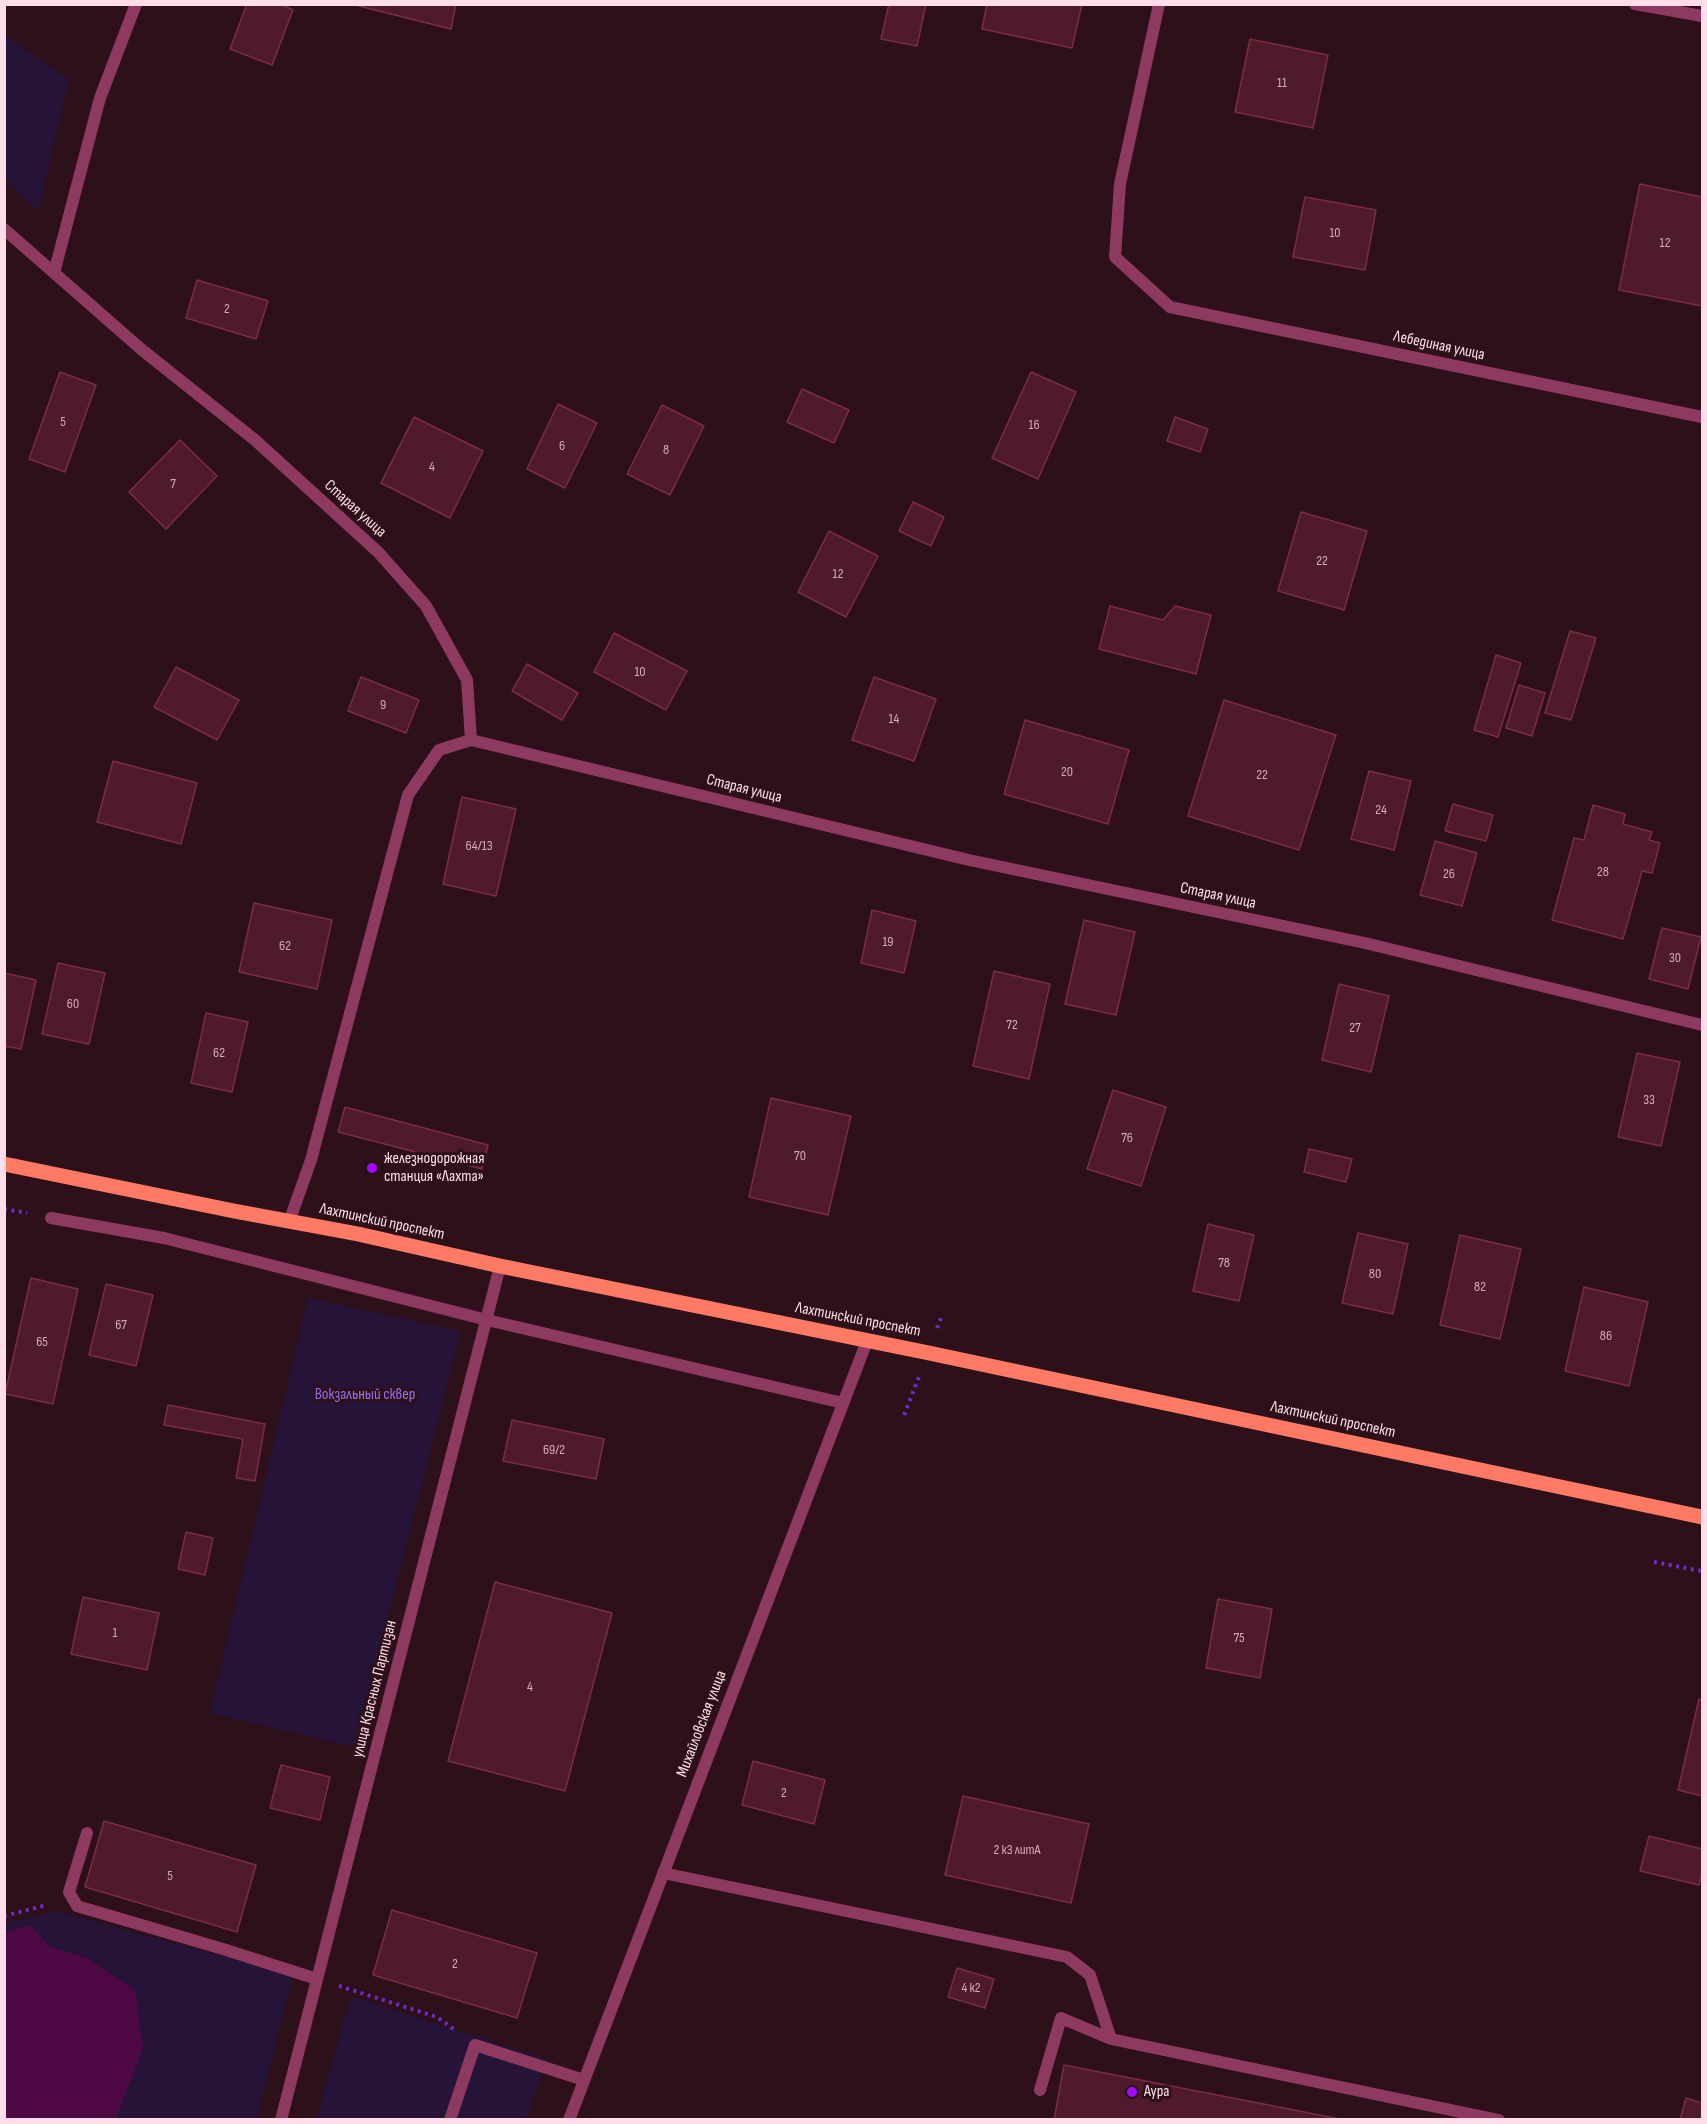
<!DOCTYPE html>
<html>
<head>
<meta charset="utf-8">
<style>
  body { margin:0 }
  #map { position:relative; width:1707px; height:2124px; overflow:hidden; background:#2d1019; font-family:"Sofia Sans Condensed",sans-serif }
  canvas { display:block }
  .frame { position:absolute; inset:0; border:6px solid #ffdde9; pointer-events:none }
</style>
</head>
<body>
<div id="map">
<canvas width="1707" height="2124"></canvas>
<div class="frame"></div>
</div>
<script>
const c = document.querySelector('canvas').getContext('2d');
c.lineJoin = 'round';
function fillPath(path, color) {
  c.fillStyle = color;
  c.fill(path, 'evenodd');
}
function poly(rows) {
  const path = new Path2D();
  for (const r of rows) {
    path.moveTo(r[0], r[1]);
    for (let i = 2; i < r.length; i += 2) path.lineTo(r[i], r[i + 1]);
  }
  return path;
}
function stroke(path, color, width, dash) {
  c.strokeStyle = color;
  c.lineWidth = width;
  c.lineCap = dash ? 'butt' : 'round';
  c.setLineDash(dash || []);
  c.stroke(path);
}
function label(font, color, halo, rows, align = 'center') {
  c.font = font + ' "Sofia Sans Condensed",sans-serif';
  c.lineWidth = 6;
  c.setLineDash([]);
  c.textBaseline = 'middle';
  c.strokeStyle = halo;
  c.fillStyle = color;
  for (const [text, x, y, turn = 0] of rows) {
    c.save();
    c.translate(x, y);
    c.rotate((+turn || 0) * Math.PI / 180);
    c.textAlign = isNaN(turn) ? turn : align;
    if (halo) c.strokeText(text, 0, 0);
    c.fillText(text, 0, 0);
    c.restore();
  }
}
fillPath(poly([
  [4,35,69,80,38,211,5,179],
  [308,1298,461,1331,355,1747,210,1713],
  [56,1911,293,1975,257,2119,5,2119,4,1923],
  [351,1996,547,2059,527,2119,316,2120]
]), '#251338');
fillPath(poly([
  [30,1925,50,1947,87,1958,135,1990,143,2048,116,2119,5,2119,5,1933]
]), '#4e0843');
const building = poly([
  [247,4,280,4,293,10,272,65,230,49,247,4],
  [351,4,456,4,451,29,351,4],
  [889,4,926,4,917,46,881,39,889,4],
  [987,4,1082,4,1072,48,982,29,987,4],
  [1250,39,1328,55,1313,128,1235,112,1250,39],
  [1640,184,1702,197,1702,306,1619,290,1640,184],
  [1305,197,1376,210,1365,270,1293,257,1305,197],
  [197,280,268,301,256,339,186,318,197,280],
  [60,372,96,385,65,472,29,459,60,372],
  [1031,372,1076,392,1038,479,992,458,1031,372],
  [802,389,849,410,834,443,787,422,802,389],
  [558,404,597,423,565,488,527,469,558,404],
  [662,405,704,426,670,495,627,474,662,405],
  [414,417,483,451,450,518,381,483,414,417],
  [1175,417,1208,429,1200,452,1167,441,1175,417],
  [180,440,217,476,166,529,129,492,180,440],
  [913,502,944,517,931,546,899,531,913,502],
  [1301,512,1367,531,1344,610,1278,591,1301,512],
  [829,531,878,556,846,617,798,592,829,531],
  [1110,606,1163,620,1175,606,1211,615,1196,674,1099,649,1110,606],
  [1570,631,1596,638,1571,720,1545,713,1570,631],
  [614,633,687,671,666,710,594,672,614,633],
  [1496,655,1521,663,1498,737,1474,730,1496,655],
  [527,664,578,693,562,720,512,691,527,664],
  [176,667,239,700,217,740,154,707,176,667],
  [361,677,419,700,406,733,348,711,361,677],
  [874,677,936,699,914,761,852,740,874,677],
  [1519,685,1545,693,1532,736,1506,728,1519,685],
  [1224,700,1336,735,1299,850,1188,816,1224,700],
  [1025,720,1129,750,1108,824,1004,794,1025,720],
  [113,761,197,783,181,844,97,822,113,761],
  [1369,771,1411,781,1394,850,1351,839,1369,771],
  [462,797,516,809,496,896,443,884,462,797],
  [1453,804,1493,815,1486,841,1445,831,1453,804],
  [1593,805,1625,814,1623,824,1652,832,1649,840,1660,843,1652,873,1642,871,1623,939,1552,920,1574,838,1584,840,1593,805],
  [1435,841,1477,853,1462,906,1420,895,1435,841],
  [254,903,332,920,317,989,239,972,254,903],
  [872,910,916,921,904,973,861,963,872,910],
  [1084,920,1135,932,1116,1015,1065,1004,1084,920],
  [1662,928,1701,937,1688,989,1649,979,1662,928],
  [58,963,105,973,89,1044,42,1034,58,963],
  [994,971,1050,984,1029,1079,973,1066,994,971],
  [4,973,36,980,21,1049,4,1046,4,973],
  [1339,984,1389,996,1371,1072,1322,1060,1339,984],
  [206,1013,248,1022,232,1092,191,1083,206,1013],
  [1637,1053,1680,1062,1661,1146,1618,1137,1637,1053],
  [1113,1090,1166,1107,1141,1186,1087,1169,1113,1090],
  [771,1098,851,1116,828,1215,749,1197,771,1098],
  [345,1107,488,1145,482,1169,338,1132,345,1107],
  [1309,1149,1352,1159,1346,1182,1304,1172,1309,1149],
  [1208,1224,1254,1235,1239,1301,1193,1291,1208,1224],
  [1358,1233,1408,1244,1393,1314,1342,1303,1358,1233],
  [1460,1235,1521,1249,1500,1339,1440,1325,1460,1235],
  [31,1278,78,1289,53,1404,5,1394,31,1278],
  [106,1284,153,1295,136,1366,89,1355,106,1284],
  [1584,1287,1648,1302,1629,1386,1565,1371,1584,1287],
  [168,1405,265,1424,255,1481,236,1478,243,1439,164,1425,168,1405],
  [512,1420,604,1439,596,1479,503,1461,512,1420],
  [186,1532,213,1538,205,1575,178,1569,186,1532],
  [495,1582,612,1613,565,1791,448,1761,495,1582],
  [83,1597,159,1613,147,1670,71,1654,83,1597],
  [1218,1599,1272,1609,1260,1678,1206,1668,1218,1599],
  [1699,1699,1702,1700,1702,1796,1678,1790,1699,1699],
  [753,1761,825,1780,814,1824,742,1805,753,1761],
  [281,1765,330,1777,320,1820,270,1808,281,1765],
  [963,1796,1089,1824,1071,1903,945,1875,963,1796],
  [104,1821,256,1865,237,1932,85,1887,104,1821],
  [1649,1836,1702,1849,1702,1872,1699,1885,1640,1871,1649,1836],
  [392,1910,537,1953,517,2018,373,1975,392,1910],
  [957,1968,994,1979,985,2008,948,1997,957,1968],
  [1064,2065,1345,2120,1054,2120,1064,2065],
  [1686,2098,1702,2103,1702,2120,1680,2120,1686,2098]
]);
fillPath(building, '#4f1b2a');
stroke(building, '#7c2c43', 1.5);
stroke(poly([
  [4,1209,27,1213],
  [937,1328,941,1318],
  [904,1415,919,1377],
  [1654,1562,1702,1571],
  [4,1916,47,1905],
  [339,1986,437,2017,455,2030]
]), '#722bc5', 4, [3, 4.5]);
stroke(poly([
  [51,1218,164,1238,487,1320,843,1403],
  [289,1222,311,1160,408,795,439,750,471,740],
  [87,1833,69,1892,77,1906,223,1949,317,1979],
  [663,1873,1067,1957,1090,1975,1111,2039],
  [1040,2090,1061,2018,1111,2039,1499,2120],
  [450,2120,475,2045,584,2080]
]), '#8e395f', 12);
stroke(poly([
  [1159,4,1120,184,1115,257,1170,307,1702,417],
  [1635,4,1702,16],
  [4,229,141,349,255,440,378,552,426,606,467,680,471,740,969,860,1365,943,1702,1025],
  [54,273,100,98,136,4],
  [281,2120,500,1266],
  [569,2120,867,1341]
]), '#8e395f', 12);
stroke(poly([
  [4,1164,234,1211,358,1234,500,1266,929,1353,1702,1517]
]), '#ff7a64', 15);
for (const [x, y, r, color] of [
  [372,1168,6,"#a109ff"],
  [1132,2092,6,"#a109ff"]
]) {
  const dot = new Path2D();
  dot.arc(x, y, r, 0, 2 * Math.PI);
  c.fillStyle = color;
  c.fill(dot);
  stroke(dot, '#2d1019', 2);
}
label('14px', '#d3acb9', null, [
  ["11",1282,83],
  ["10",1335,233],
  ["12",1665,243],
  ["2",227,309],
  ["5",63,422],
  ["16",1034,425],
  ["6",562,446],
  ["8",666,450],
  ["4",432,467],
  ["7",173,484],
  ["22",1322,561],
  ["12",838,574],
  ["10",640,672],
  ["9",383,705],
  ["14",894,719],
  ["20",1067,772],
  ["22",1262,775],
  ["24",1381,810],
  ["64/13",479,846],
  ["28",1603,872],
  ["26",1449,874],
  ["19",888,942],
  ["62",285,946],
  ["30",1675,958],
  ["60",73,1004],
  ["72",1012,1025],
  ["27",1355,1028],
  ["62",219,1053],
  ["33",1649,1100],
  ["76",1127,1138],
  ["70",800,1156],
  ["78",1224,1263],
  ["80",1375,1274],
  ["82",1480,1287],
  ["67",121,1325],
  ["86",1606,1336],
  ["65",42,1342],
  ["69/2",554,1450],
  ["1",115,1633],
  ["75",1239,1638],
  ["4",530,1687],
  ["2",784,1793],
  ["2 к3 литА",1017,1850],
  ["5",170,1876],
  ["2",455,1964],
  ["4 к2",971,1988]
]);
label('16px', '#ffdde9', '#2d1019', [
  ["Лебединая улица",1439,346,12],
  ["Старая улица",355,509,42],
  ["Старая улица",744,789,14],
  ["Старая улица",1218,896,12],
  ["Лахтинский проспект",382,1222,12],
  ["Лахтинский проспект",858,1320,11],
  ["Лахтинский проспект",1333,1420,12],
  ["улица Красных Партизан",375,1689,-76],
  ["Михайловская улица",702,1724,-69]
]);
label('16px', '#ffdde9', '#2d1019', [
  ["железнодорожная",384,1159],
  ["станция «Лахта»",384,1177],
  ["Аура",1144,2092]
], 'left');
label('16px', '#9171e9', '#2d1019', [
  ["Вокзальный сквер",365,1395]
]);
</script>
</body>
</html>
